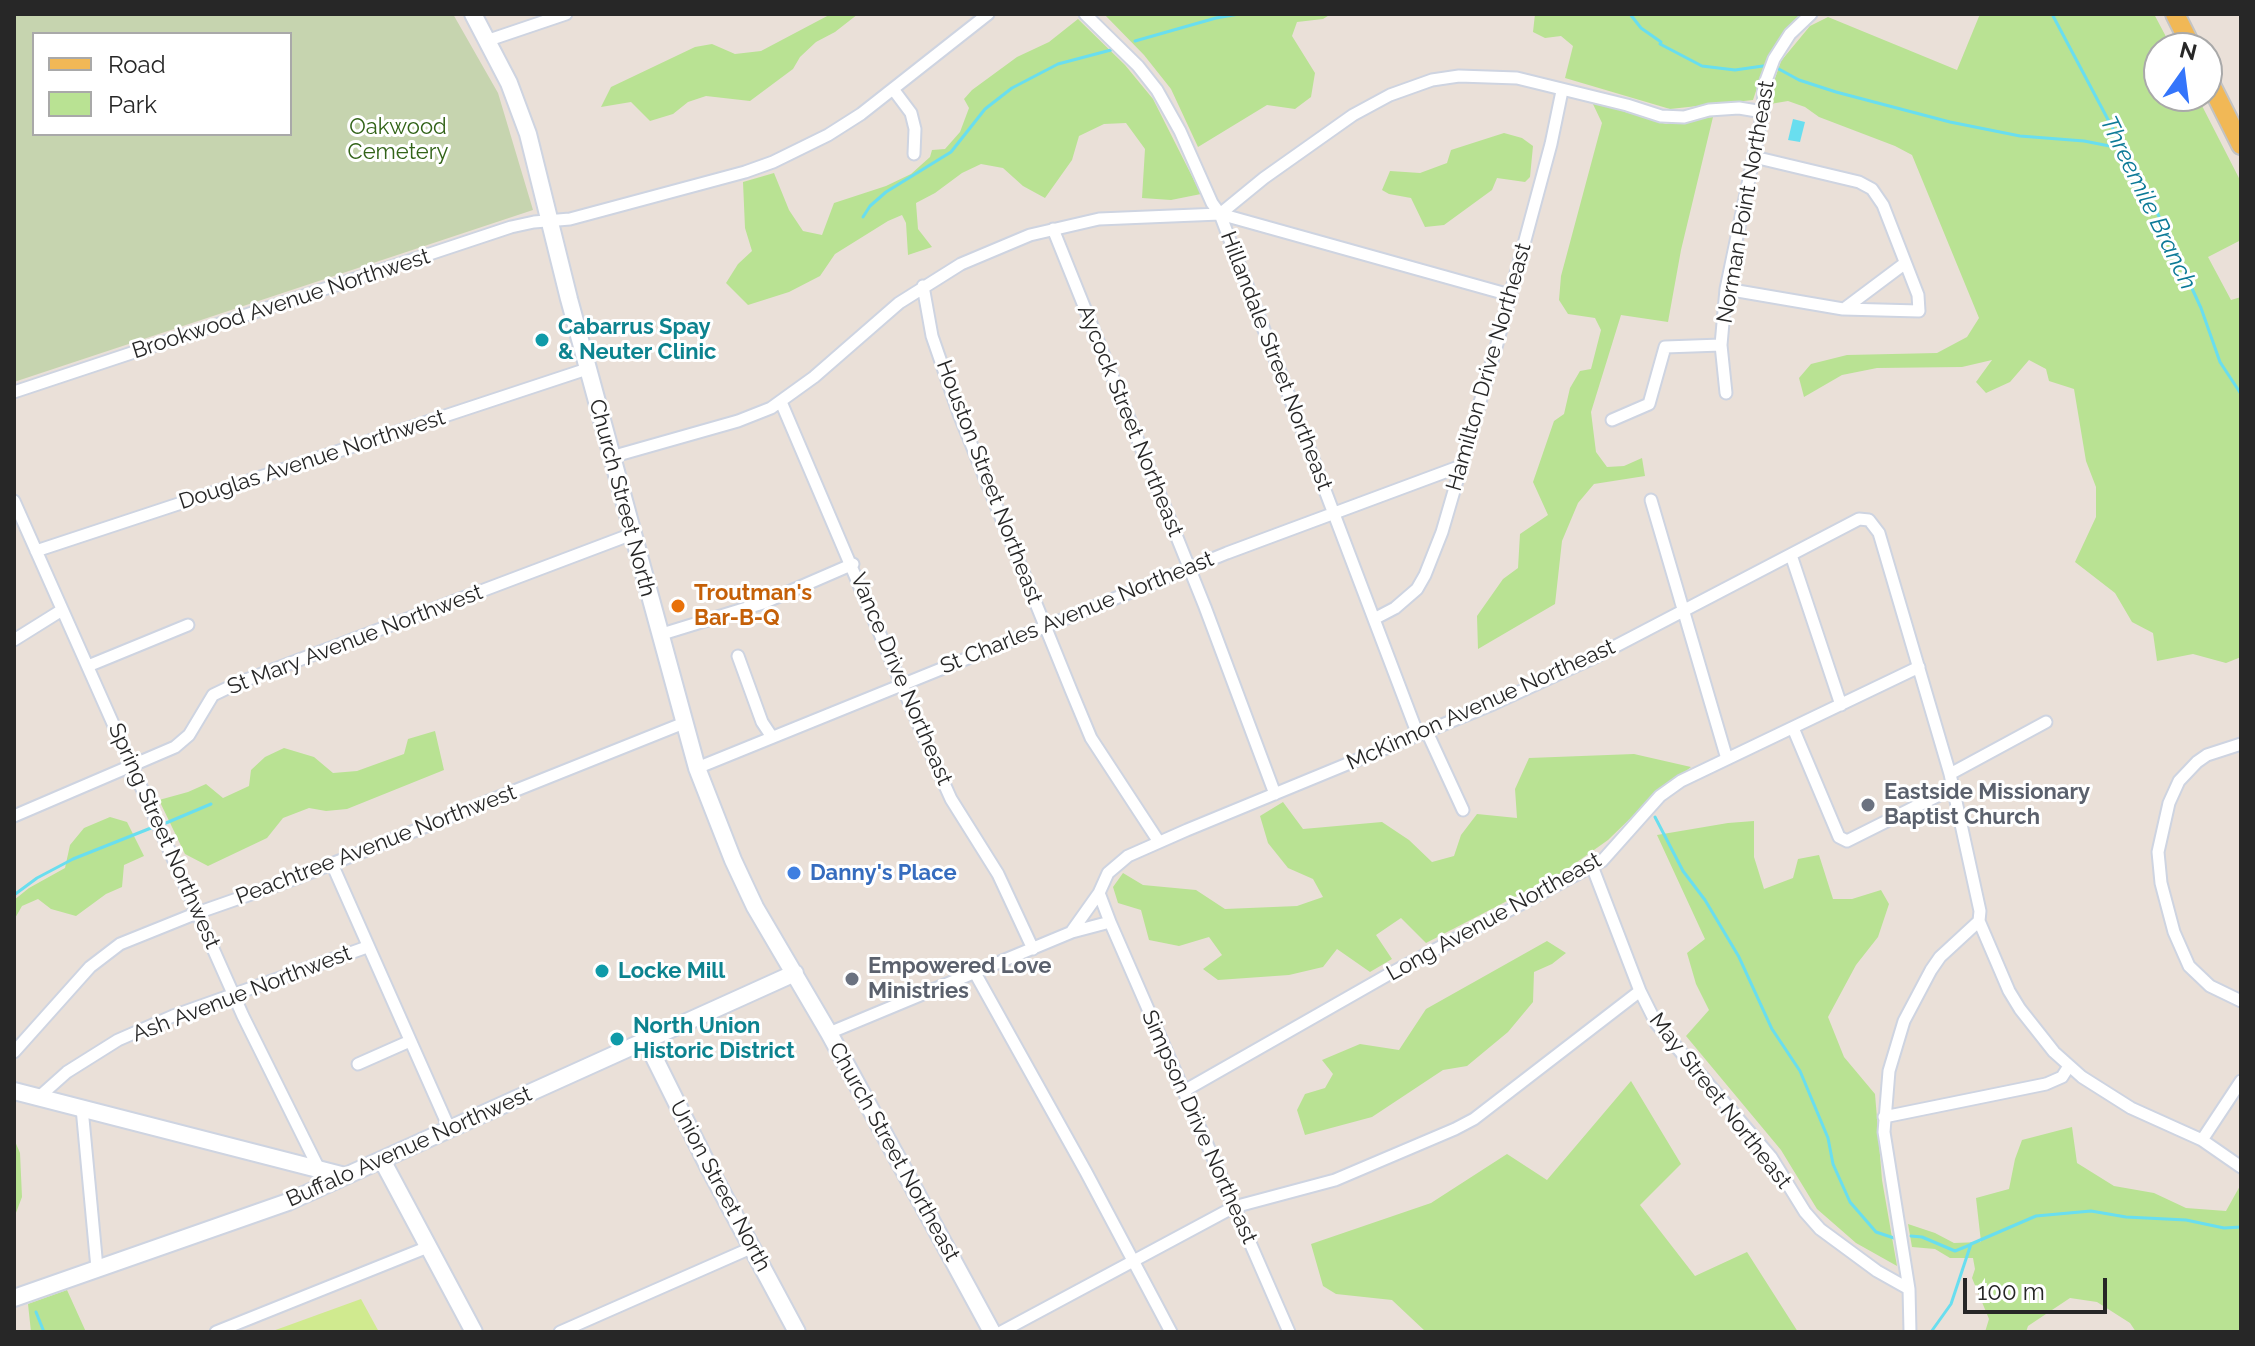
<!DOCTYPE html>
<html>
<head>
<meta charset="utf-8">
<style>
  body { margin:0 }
  #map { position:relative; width:2255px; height:1346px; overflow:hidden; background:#eae0d8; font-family:Raleway,sans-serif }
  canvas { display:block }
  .frame { position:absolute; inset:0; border:16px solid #272727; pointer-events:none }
  .legend { position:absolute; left:32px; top:32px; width:260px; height:104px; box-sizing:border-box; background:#fff; border:2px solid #a9a9a9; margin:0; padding:10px 14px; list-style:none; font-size:24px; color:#272727 }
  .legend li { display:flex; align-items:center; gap:16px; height:40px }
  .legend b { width:40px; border:2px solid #a9a9a9 }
  .north { position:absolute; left:2143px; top:32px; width:80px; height:80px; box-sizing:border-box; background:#fff; border:2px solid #a9a9a9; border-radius:50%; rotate:14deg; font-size:22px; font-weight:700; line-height:32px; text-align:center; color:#272727 }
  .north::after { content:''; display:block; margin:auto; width:28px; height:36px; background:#3475fb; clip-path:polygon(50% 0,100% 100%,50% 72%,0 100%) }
  .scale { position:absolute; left:1963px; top:1278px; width:144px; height:36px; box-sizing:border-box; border:4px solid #272727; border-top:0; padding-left:10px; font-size:24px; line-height:28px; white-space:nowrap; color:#272727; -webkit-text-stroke:6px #fff; paint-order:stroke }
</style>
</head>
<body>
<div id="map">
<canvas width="2255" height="1346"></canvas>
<div class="frame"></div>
<ul class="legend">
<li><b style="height:10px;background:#f1b856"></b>Road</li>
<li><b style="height:22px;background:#b9e293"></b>Park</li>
</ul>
<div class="north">N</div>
<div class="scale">100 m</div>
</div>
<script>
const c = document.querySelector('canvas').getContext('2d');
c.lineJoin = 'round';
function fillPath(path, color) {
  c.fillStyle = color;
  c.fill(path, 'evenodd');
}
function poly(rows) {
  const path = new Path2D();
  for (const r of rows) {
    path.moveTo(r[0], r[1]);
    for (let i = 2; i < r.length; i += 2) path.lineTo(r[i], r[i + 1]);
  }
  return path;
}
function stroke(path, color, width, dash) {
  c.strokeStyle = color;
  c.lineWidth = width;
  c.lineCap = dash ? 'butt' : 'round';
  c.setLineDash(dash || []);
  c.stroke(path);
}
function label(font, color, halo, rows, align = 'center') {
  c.font = font + ' Raleway,sans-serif';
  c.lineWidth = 6;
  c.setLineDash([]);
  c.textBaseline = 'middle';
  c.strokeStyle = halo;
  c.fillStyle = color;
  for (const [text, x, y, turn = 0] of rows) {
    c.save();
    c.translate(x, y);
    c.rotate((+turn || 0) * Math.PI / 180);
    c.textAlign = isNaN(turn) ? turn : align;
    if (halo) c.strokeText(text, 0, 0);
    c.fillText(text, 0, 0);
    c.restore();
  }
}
fillPath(poly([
  [831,14,858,14,835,32,816,42,800,57,793,69,750,101,706,96,688,102,673,114,650,121,631,102,601,107,611,87,695,47,712,44,735,54,761,51],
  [1104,14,1331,14,1323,19,1297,22,1292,36,1315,73,1311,97,1295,109,1267,105,1198,147,1171,89,1144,55],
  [1535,14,1801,14,1777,44,1762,73,1753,100,1670,109,1565,78,1573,46,1561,36,1545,38,1533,32],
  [1980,14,2154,14,2172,48,2159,48,2159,96,2197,96,2241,182,2241,240,2208,257,2231,300,2241,297,2241,657,2226,663,2193,654,2157,661,2153,633,2132,622,2115,593,2075,562,2096,517,2096,487,2086,461,2074,389,2049,381,2046,369,2029,360,2010,382,1986,393,1976,382,1992,360,1962,367,1877,368,1842,375,1804,397,1799,378,1811,364,1847,355,1937,353,1967,337,1979,318,1912,155,1895,146,1819,117,1805,107,1788,101,1770,104,1771,90,1781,61,1810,26,1828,17,1957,70],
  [1078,19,1125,65,1153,99,1201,194,1171,200,1142,198,1145,149,1126,123,1104,124,1079,136,1072,160,1045,198,1023,186,1003,168,981,164,962,173,935,193,916,203,918,229,932,247,908,255,906,223,902,215,888,221,835,254,820,276,789,292,748,305,726,283,738,264,752,251,745,228,743,182,774,173,789,210,803,231,822,235,834,203,886,186,911,174,930,157,932,150,945,149,960,132,969,108,964,99,972,90,1017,57,1049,42],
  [1592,102,1666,124,1713,117,1681,250,1668,322,1621,315,1591,412,1596,452,1607,467,1624,466,1642,458,1645,476,1594,484,1578,503,1562,541,1555,604,1478,649,1477,616,1503,579,1518,568,1520,534,1548,515,1533,482,1554,421,1564,414,1570,388,1580,371,1591,369,1601,330,1595,318,1568,314,1559,300,1561,276,1602,123],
  [1504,133,1522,138,1533,146,1530,177,1525,182,1497,178,1492,190,1444,225,1425,227,1411,198,1389,194,1382,190,1390,171,1420,173,1447,163,1451,150],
  [435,731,444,770,347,809,326,811,309,808,283,818,267,838,208,866,185,854,159,800,188,792,206,784,223,798,249,786,251,770,265,757,284,748,314,757,333,773,357,771,404,754,408,739],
  [1634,754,1691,767,1642,807,1608,840,1563,872,1426,943,1401,918,1376,935,1392,959,1370,972,1337,949,1323,967,1289,975,1218,980,1203,969,1222,955,1209,937,1179,946,1149,940,1141,910,1118,903,1113,887,1123,873,1143,885,1196,890,1225,909,1297,906,1323,897,1313,879,1288,868,1268,843,1260,816,1283,802,1303,829,1382,822,1409,840,1432,862,1454,856,1461,835,1477,814,1517,818,1515,789,1529,758],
  [110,817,127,822,144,856,124,865,122,887,106,894,76,916,51,909,38,899,22,906,14,920,14,900,29,888,65,868,70,845,84,828],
  [1754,821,1754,857,1764,889,1793,878,1798,859,1819,855,1833,899,1852,899,1881,890,1889,904,1878,937,1856,965,1828,1017,1844,1057,1875,1094,1882,1180,1897,1266,1856,1243,1817,1209,1781,1150,1686,1036,1709,1010,1696,984,1687,953,1705,939,1657,835,1728,823],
  [1547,941,1566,953,1552,964,1534,972,1533,1002,1508,1032,1467,1066,1443,1070,1372,1117,1305,1135,1297,1110,1305,1094,1325,1088,1333,1074,1322,1060,1360,1044,1399,1050,1426,1009],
  [1631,1081,1681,1164,1640,1205,1695,1276,1747,1252,1798,1332,1478,1332,1477,1330,1426,1332,1392,1300,1336,1294,1323,1286,1311,1244,1431,1203,1507,1154,1547,1180],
  [2072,1127,2077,1163,2114,1186,2154,1193,2186,1208,2226,1211,2241,1184,2241,1332,2136,1332,2130,1323,2097,1302,2070,1298,2028,1326,2026,1332,1985,1332,1989,1319,1972,1278,1975,1269,1973,1258,1950,1258,1935,1249,1912,1247,1908,1224,1935,1233,1954,1243,1981,1242,1976,1198,2009,1189,2015,1159,2022,1140],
  [14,1139,20,1153,22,1197,14,1218],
  [67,1290,86,1332,31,1332,28,1304]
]), '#b9e293');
fillPath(poly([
  [14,14,453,14,498,93,533,210,14,382],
  [34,34,290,34,290,134,34,134]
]), '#c6d4af');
fillPath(poly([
  [361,1299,379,1332,270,1332]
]), '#d0ea8f');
fillPath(poly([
  [1793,119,1805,122,1800,142,1788,140]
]), '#69deef');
stroke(poly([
  [1630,14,1641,28,1661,42,1660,44,1702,66,1735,70,1763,66],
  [2052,14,2156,210,2201,308,2220,362,2241,394],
  [1135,41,1216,18,1239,14],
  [1777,68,1799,80,1836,92,1950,122,2020,136,2084,141,2125,149],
  [863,217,870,206,886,192,951,152,985,109,1012,88,1058,64,1111,50],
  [1655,817,1683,871,1705,900,1739,957,1772,1029,1800,1071,1828,1138,1833,1164,1850,1202,1876,1232,1894,1238],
  [166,823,211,804],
  [14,895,37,878,73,859,151,828],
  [1911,1236,1922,1237,1955,1251,1970,1245],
  [36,1312,44,1332],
  [1931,1332,1951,1304,1971,1244,2036,1216,2091,1211,2126,1217,2186,1220,2224,1228,2241,1227]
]), '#69deef', 3);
const street = poly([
  [1085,14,1138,66,1157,90,1180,131,1212,203,1220,214,1418,735],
  [489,40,566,14],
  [893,89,911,113,915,129,914,154],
  [1220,214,1264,178,1353,115,1390,95,1432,80,1459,76,1517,78,1627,105,1661,116,1684,117,1709,110,1739,108,1763,112],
  [1053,229,1205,607,1275,794],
  [923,286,932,336,959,414,1071,690,1091,738,1159,842],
  [1726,289,1843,309,1919,311,1918,295,1883,205,1872,189,1859,182,1754,157],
  [1844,309,1904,264],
  [1721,345,1726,393],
  [14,392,511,227,534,222,570,219,745,172,773,162,828,135,861,114,988,14],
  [781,402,938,770,951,799,998,874,1033,949],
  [1612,420,1649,404,1665,347,1721,345,1726,289,1763,112,1764,86,1774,59,1790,34,1811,14],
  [611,457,738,421,771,408,814,377,899,303,961,264,1030,235,1099,219,1220,214,1510,295],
  [1651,500,1727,759],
  [14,501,243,1016,319,1169],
  [36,551,587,369],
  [1791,555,1841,705],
  [1374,619,1395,608,1417,589,1425,575,1442,532,1497,344,1551,144,1562,91],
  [659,635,763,603,853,564],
  [14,640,62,610],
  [738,656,762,722,772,737],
  [88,666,188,625],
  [1793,728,1839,837,1847,841,1953,788],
  [1427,732,1463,810],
  [2241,744,2207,755,2197,762,2179,781,2169,803,2158,852,2161,883,2174,932,2189,966,2210,986,2241,1001],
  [697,768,1227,553,1461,466],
  [1950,774,2046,722],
  [14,816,175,747,189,735,213,695,238,683,632,534],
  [332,864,450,1130],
  [1592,866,1640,991,1656,1023,1771,1157,1805,1212,1820,1229,1877,1271,1909,1289],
  [1072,931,1099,893],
  [975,973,1086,1172,1171,1332],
  [829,1033,1072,932,1110,922],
  [14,1052,90,967,120,944,197,913,294,879,684,723],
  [358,1064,410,1041],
  [1184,1091,1391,973,1602,861,1660,796,1681,781,1919,667],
  [39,1097,67,1072,118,1040,173,1016,367,947],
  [82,1108,97,1268],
  [1884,1117,2046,1084,2062,1077,2069,1066],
  [2202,1140,2241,1081],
  [216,1332,428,1247],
  [560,1332,751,1248],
  [1001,1332,1234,1207,1335,1180,1455,1129,1474,1119,1640,991],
  [1289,1332,1110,922,1099,893,1108,873,1128,856,1187,830,1493,704,1589,660,1859,519,1869,520,1879,533,1950,774,1980,911,1979,921,2009,991,2020,1009,2054,1052,2082,1077,2131,1108,2202,1140,2241,1167],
  [1910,1332,1909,1289,1884,1132,1889,1071,1904,1021,1931,970,1940,957,1979,921]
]);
const secondary = poly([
  [473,14,509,83,528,134,569,299,697,768,733,860,755,907,829,1033,992,1332],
  [645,1039,709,1168,797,1332],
  [14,1091,345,1176],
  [382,1160,474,1332],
  [14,1298,288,1202,795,973]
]);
const primary = poly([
  [2175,14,2192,48],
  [2207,77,2241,145]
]);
stroke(street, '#ced4e1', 15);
stroke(secondary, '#ced4e1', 20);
stroke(primary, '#c3c3c3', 22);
stroke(street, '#fff', 11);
stroke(secondary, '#fff', 16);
stroke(primary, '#f1b856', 18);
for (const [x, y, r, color] of [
  [542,340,8,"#0f9aa8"],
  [678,606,8,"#e8710a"],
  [1868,805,8,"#6b7280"],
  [794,873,8,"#3f7fe0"],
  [602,971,8,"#0f9aa8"],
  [852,979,8,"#6b7280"],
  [617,1039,8,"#0f9aa8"]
]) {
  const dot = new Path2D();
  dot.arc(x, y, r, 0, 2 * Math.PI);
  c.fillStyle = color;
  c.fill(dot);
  stroke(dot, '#fff', 3);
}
label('22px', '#326318', '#fff', [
  ["Oakwood",398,127],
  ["Cemetery",398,152]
]);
label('22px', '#272727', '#fff', [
  ["Norman Point Northeast",1746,202,-80],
  ["Brookwood Avenue Northwest",281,304,-18],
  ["Hillandale Street Northeast",1276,361,69],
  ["Hamilton Drive Northeast",1489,367,-74],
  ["Aycock Street Northeast",1130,421,68],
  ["Douglas Avenue Northwest",312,460,-18],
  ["Houston Street Northeast",989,482,69],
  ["Church Street North",622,498,75],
  ["St Charles Avenue Northeast",1077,613,-22],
  ["St Mary Avenue Northwest",355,640,-21],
  ["Vance Drive Northeast",901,679,67],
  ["McKinnon Avenue Northeast",1481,705,-24],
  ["Spring Street Northwest",164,836,66],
  ["Peachtree Avenue Northwest",376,845,-21],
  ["Long Avenue Northeast",1494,917,-29],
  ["Ash Avenue Northwest",242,994,-21],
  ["May Street Northeast",1720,1101,52],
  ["Simpson Drive Northeast",1199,1127,66],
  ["Buffalo Avenue Northwest",409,1147,-24],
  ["Church Street Northeast",894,1152,61],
  ["Union Street North",720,1186,62]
]);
label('bold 22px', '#0d838f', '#fff', [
  ["Cabarrus Spay",558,327],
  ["& Neuter Clinic",558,352],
  ["Locke Mill",618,971],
  ["North Union",633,1026],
  ["Historic District",633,1051]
], 'left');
label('bold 22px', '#c56008', '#fff', [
  ["Troutman's",694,593],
  ["Bar-B-Q",694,618]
], 'left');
label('bold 22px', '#5b616d', '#fff', [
  ["Eastside Missionary",1884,792],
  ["Baptist Church",1884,817],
  ["Empowered Love",868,966],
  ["Ministries",868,991]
], 'left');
label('bold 22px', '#366cbe', '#fff', [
  ["Danny's Place",810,873]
], 'left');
label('italic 24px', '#0c7a97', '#fff', [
  ["Threemile Branch",2148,203,64]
]);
</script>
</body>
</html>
